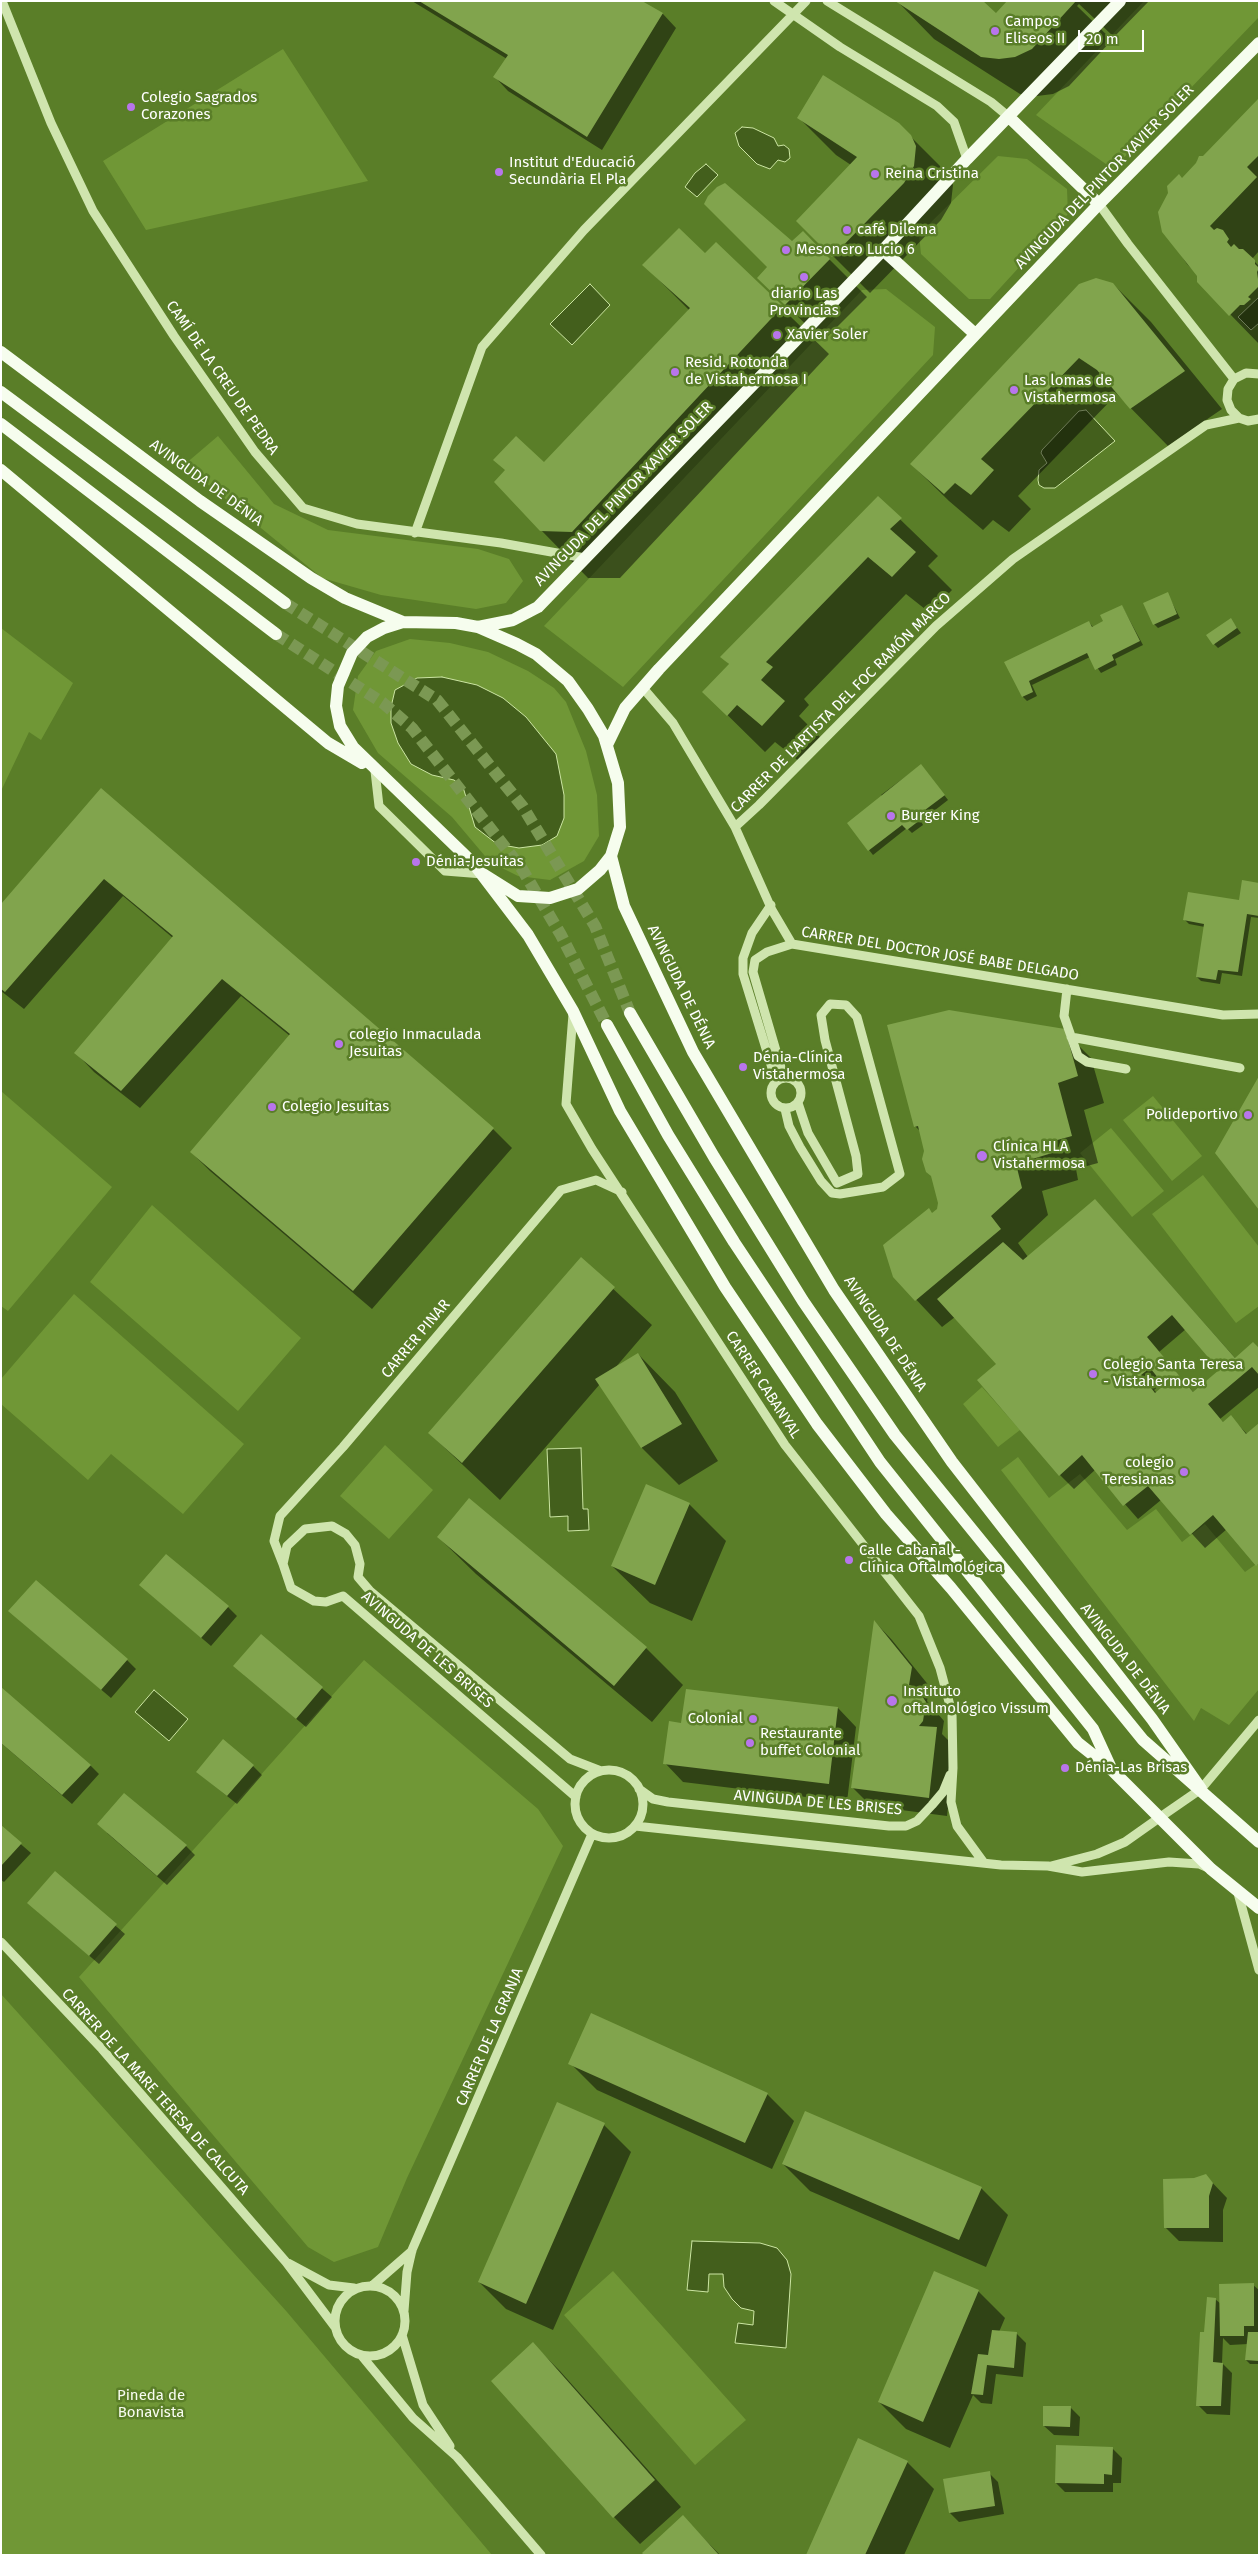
<!DOCTYPE html>
<html>
<head>
<meta charset="utf-8">
<style>
  body { margin:0 }
  #map { position:relative; width:1260px; height:2556px; overflow:hidden; background:#5a7e28; font-family:"Fira Sans",sans-serif }
  canvas { display:block }
  .frame { position:absolute; inset:0; border:2px solid #fff; pointer-events:none }
  .scale { position:absolute; left:1078px; top:30px; width:66px; height:22px; box-sizing:border-box; border:2px solid #fff; border-top:0; padding-left:6px; font-size:15px; line-height:18px; white-space:nowrap; color:#fff; -webkit-text-stroke:4px #5a7e28; paint-order:stroke }
</style>
</head>
<body>
<div id="map">
<canvas width="1260" height="2556"></canvas>
<div class="frame"></div>
<div class="scale">20 m</div>
</div>
<script>
const c = document.querySelector('canvas').getContext('2d');
c.lineJoin = 'round';
function fillPath(path, color) {
  c.fillStyle = color;
  c.fill(path, 'evenodd');
}
function poly(rows) {
  const path = new Path2D();
  for (const r of rows) {
    if (r.length === 3) {
      path.moveTo(r[0] + r[2], r[1]);
      path.arc(r[0], r[1], r[2], 0, 2 * Math.PI);
      continue;
    }
    path.moveTo(r[0], r[1]);
    for (let i = 2; i < r.length; i += 2) path.lineTo(r[i], r[i + 1]);
  }
  return path;
}
function stroke(path, color, width, dash) {
  c.strokeStyle = color;
  c.lineWidth = width;
  c.lineCap = dash ? 'butt' : 'round';
  c.setLineDash(dash || []);
  c.stroke(path);
}
function label(font, color, halo, rows, align = 'center') {
  c.font = font + ' "Fira Sans",sans-serif';
  c.lineWidth = 5;
  c.setLineDash([]);
  c.textBaseline = 'middle';
  c.strokeStyle = halo;
  c.fillStyle = color;
  for (const [text, x, y, turn = 0] of rows) {
    c.save();
    c.translate(x, y);
    c.rotate((+turn || 0) * Math.PI / 180);
    c.textAlign = isNaN(turn) ? turn : align;
    if (halo) c.strokeText(text, 0, 0);
    c.fillText(text, 0, 0);
    c.restore();
  }
}
fillPath(poly([
  [1144,1,1259,1,1259,17,1113,169,1036,115],
  [283,49,368,181,146,230,103,161],
  [998,156,1027,159,1067,189,1068,214,990,299,969,299,921,254,919,234],
  [886,289,935,327,933,355,623,687,544,626,862,290],
  [218,436,274,504,328,530,478,549,509,559,523,581,506,603,476,609,381,595,322,578,184,465],
  [1,628,73,683,41,740,29,732,1,791],
  [410,639,450,643,488,652,528,671,554,688,566,702,586,751,597,795,599,836,584,861,550,880,518,876,490,862,452,817,378,753,353,710,358,676,376,651],
  [1,1091,112,1187,8,1311,1,1306],
  [1153,1096,1202,1156,1172,1181,1123,1120],
  [1111,1128,1164,1191,1132,1217,1080,1153],
  [1203,1175,1259,1247,1259,1306,1236,1323,1152,1214],
  [152,1205,301,1338,238,1411,90,1282],
  [74,1294,244,1444,183,1514,111,1454,88,1480,1,1404,1,1379],
  [982,1387,1020,1430,998,1447,963,1404],
  [385,1445,433,1490,389,1539,340,1496],
  [1018,1457,1049,1498,1080,1474,1127,1530,1156,1509,1182,1542,1205,1524,1245,1572,1259,1562,1259,1689,1229,1725,1201,1708,1194,1721,1001,1470],
  [364,1660,538,1809,563,1846,407,2178,378,2247,334,2262,308,2247,79,1977],
  [1,1994,287,2312,492,2555,1,2555],
  [613,2271,746,2420,695,2465,564,2315]
]), '#709736');
const water = poly([
  [742,127,753,128,774,138,778,146,784,145,789,149,790,158,785,162,778,160,770,169,757,164,739,146,735,133,742,127],
  [706,164,718,175,697,197,685,187,695,173,706,164],
  [590,284,610,305,572,345,550,324,590,284],
  [1259,297,1259,323,1251,330,1238,317,1259,297],
  [1086,410,1115,441,1055,488,1044,488,1039,485,1038,480,1039,470,1047,463,1041,453,1042,450,1079,411,1086,410],
  [442,677,477,685,503,698,526,717,556,754,564,795,564,818,557,836,542,845,519,848,497,844,475,827,463,787,454,780,432,775,411,764,398,743,391,723,391,707,395,690,417,678,442,677],
  [581,1448,583,1509,588,1509,589,1530,568,1531,568,1516,550,1517,547,1449,581,1448],
  [154,1690,188,1719,169,1741,135,1712,154,1690],
  [692,2241,760,2243,777,2248,787,2260,791,2274,786,2348,735,2343,738,2323,753,2325,754,2311,741,2308,732,2299,724,2287,723,2274,709,2274,708,2292,687,2290,692,2241]
]);
fillPath(water, '#435f1c');
stroke(water, '#cce5a3', 1);
fillPath(poly([
  [412,1,640,1,663,14,676,28,602,150,508,91,495,77,507,59],
  [897,1,996,15,1009,1,1149,1,1114,37,1079,4,1077,6,1112,40,1069,86,1053,94,1037,96,1020,94,934,39],
  [1259,100,1259,251,1252,259,1259,266,1259,344,1198,281,1198,275,1187,264,1161,226,1182,179,1197,164,1197,160,1204,157],
  [799,118,898,124,948,174,953,185,951,203,941,220,870,293,798,221,851,165,836,155],
  [803,233,867,297,823,341,758,278],
  [716,244,829,354,620,578,588,578,541,530,544,464,689,310,644,265,705,255],
  [1113,284,1151,322,1222,409,1168,446,1117,394,1018,496,1031,509,1009,532,993,520,983,530,949,501,911,464],
  [878,498,938,556,928,566,952,590,930,613,906,594,804,699,809,705,799,716,822,739,800,762,775,742,765,752,704,692,730,665,722,657],
  [1167,593,1180,618,1158,628,1154,624],
  [1122,606,1143,645,1115,659,1117,665,1101,673,1090,657,1032,685,1037,696,1027,701,1023,697,1006,662,1089,622,1093,627,1105,622],
  [1231,620,1241,633,1218,648,1214,644],
  [921,765,948,800,921,821,923,825,912,833,907,828,873,855,869,850,883,797,881,795],
  [101,790,493,1129,512,1148,372,1309,210,1171,191,1152,290,1036,241,996,140,1108,94,1072,76,1053,173,938,123,896,24,1009,1,991,1,906],
  [1259,884,1259,918,1251,917,1242,976,1222,973,1220,984,1201,981,1197,977,1205,927,1189,924,1185,920,1240,902],
  [1064,1031,1091,1058,1104,1103,1084,1110,1098,1163,1076,1169,1078,1180,1042,1191,1048,1215,1018,1243,1028,1257,1095,1200,1236,1359,1259,1349,1259,1387,1220,1419,1224,1423,1231,1417,1247,1434,1259,1425,1259,1566,1227,1529,1205,1548,1161,1500,1138,1519,1095,1470,1074,1489,1060,1475,998,1364,955,1317,942,1327,894,1276,938,1209,939,1203,920,1131,915,1126],
  [1186,1329,1221,1370,1194,1393,1159,1352],
  [1163,1382,1166,1385,1157,1393,1154,1390],
  [581,1259,652,1325,615,1368,638,1354,675,1392,718,1461,679,1485,642,1448,600,1384,500,1500,429,1433],
  [689,1504,726,1541,692,1621,650,1603,612,1566],
  [438,1537,646,1648,683,1685,652,1722,476,1574],
  [150,1594,228,1607,237,1616,211,1646],
  [19,1620,127,1660,136,1669,111,1698],
  [875,1622,892,1640,930,1687,927,1701,944,1721,942,1734,955,1747,947,1816,871,1806,853,1788],
  [261,1636,332,1697,306,1727,244,1675],
  [838,1708,856,1727,847,1802,683,1782,665,1763,682,1724],
  [1,1743,90,1765,99,1774,72,1804],
  [253,1766,262,1775,237,1804,197,1772],
  [1,1827,31,1853,4,1882,1,1880],
  [107,1833,186,1846,195,1855,167,1885],
  [55,1873,125,1934,99,1964,38,1912],
  [570,2063,767,2094,794,2121,772,2169,597,2090],
  [604,2125,631,2152,553,2330,506,2309,479,2282],
  [783,2164,981,2188,1008,2215,986,2267,810,2191],
  [1206,2176,1227,2198,1223,2210,1223,2242,1179,2241,1165,2227,1194,2179],
  [1253,2285,1259,2290,1259,2364,1250,2364,1246,2360,1248,2344,1230,2345,1223,2338,1222,2363,1232,2373,1230,2415,1207,2414,1198,2405,1206,2333,1215,2299,1221,2304],
  [978,2291,1005,2318,999,2332,1017,2334,1026,2343,1023,2377,996,2374,992,2404,981,2403,973,2395,950,2448,906,2429,879,2402],
  [533,2344,560,2371,681,2507,640,2544,614,2517],
  [1070,2407,1080,2417,1079,2436,1054,2435,1044,2426],
  [1112,2448,1122,2458,1121,2483,1113,2483,1113,2492,1065,2492,1056,2483],
  [907,2462,934,2489,904,2555,807,2555],
  [989,2473,998,2482,1004,2514,959,2522,950,2513],
  [683,2517,720,2555,645,2555]
]), '#0007');
fillPath(poly([
  [419,1,642,1,663,13,587,137,493,77,508,55],
  [895,1,983,1,996,13,1007,1,1076,1,1032,49,1015,57,999,59,981,57],
  [823,75,899,123,911,135,916,146,914,166,904,183,832,257,796,221,857,157,797,118],
  [1259,98,1259,155,1247,167,1257,177,1210,226,1214,230,1217,228,1223,230,1229,239,1227,242,1231,247,1234,244,1239,249,1243,249,1255,260,1255,264,1259,268,1257,272,1259,286,1248,297,1251,299,1244,305,1240,305,1229,316,1197,282,1197,276,1162,232,1158,212,1168,193,1167,186,1179,174,1182,178,1196,163,1199,156,1203,156],
  [725,183,792,241,803,231,830,259,785,305,757,278,767,267,704,204,708,196,717,187],
  [679,228,705,253,716,242,783,306,572,532,540,531,494,482,505,470,493,460,516,436,544,462,690,308,642,265],
  [1096,278,1113,283,1185,371,1130,409,1097,370,1079,358,981,459,994,470,971,495,955,483,944,494,910,464,1079,284],
  [878,496,902,518,890,529,916,552,892,577,868,557,766,662,773,667,761,680,785,701,762,726,737,705,727,716,702,692,729,664,720,657],
  [1168,592,1177,614,1153,625,1143,603],
  [1122,605,1140,641,1112,655,1114,660,1095,670,1087,653,1029,681,1033,692,1022,697,1004,662,1089,621,1092,627,1103,621,1100,615],
  [1231,618,1237,628,1213,645,1206,635],
  [921,764,945,795,917,816,920,820,907,830,902,825,868,851,847,823],
  [101,788,494,1128,353,1291,190,1152,290,1034,222,979,121,1091,74,1053,173,936,104,879,5,992,1,989,1,904],
  [1242,880,1259,883,1259,916,1247,914,1238,972,1218,970,1216,980,1196,977,1204,924,1183,920,1188,892,1239,900],
  [949,1010,1065,1029,1078,1076,1058,1083,1072,1136,1050,1142,1052,1153,1016,1164,1022,1188,991,1216,1001,1229,915,1301,893,1277,883,1245,929,1208,932,1213,937,1209,938,1203,931,1176,926,1172,922,1159,924,1151,918,1126,914,1127,887,1025],
  [1259,1076,1259,1210,1215,1153],
  [1095,1199,1235,1358,1253,1342,1259,1348,1259,1375,1252,1367,1208,1404,1223,1422,1231,1415,1246,1434,1259,1423,1259,1563,1256,1566,1213,1515,1190,1535,1148,1486,1123,1506,1082,1455,1059,1476,977,1380,996,1364,937,1299,1003,1242,1023,1260],
  [1172,1315,1219,1370,1193,1392,1147,1337],
  [1150,1368,1164,1385,1155,1393,1141,1375],
  [581,1257,615,1287,462,1463,428,1433],
  [638,1353,682,1424,641,1448,595,1379],
  [646,1484,690,1503,655,1585,611,1566],
  [469,1498,647,1647,614,1686,437,1537],
  [166,1554,229,1606,201,1638,139,1585],
  [36,1580,128,1659,101,1690,8,1611],
  [874,1620,912,1667,909,1685,916,1687,926,1702,923,1721,919,1726,937,1727,929,1798,851,1788],
  [261,1634,323,1687,296,1719,233,1666],
  [1,1687,91,1765,62,1795,1,1743],
  [686,1689,838,1707,829,1784,663,1764,669,1721,681,1723],
  [223,1739,254,1765,227,1796,196,1772],
  [124,1793,187,1845,157,1876,97,1824],
  [1,1825,22,1843,1,1866],
  [55,1871,117,1924,89,1956,27,1903],
  [591,2013,768,2093,745,2143,568,2064],
  [557,2102,605,2123,526,2304,478,2282],
  [805,2111,982,2187,959,2240,782,2164],
  [1206,2174,1213,2183,1209,2196,1209,2228,1164,2228,1163,2179,1194,2178],
  [934,2271,979,2290,923,2422,878,2402],
  [1254,2283,1254,2326,1244,2326,1244,2336,1220,2336,1219,2284],
  [1207,2297,1216,2298,1213,2362,1223,2363,1221,2406,1196,2406,1200,2332,1204,2332],
  [992,2330,1017,2332,1014,2368,987,2365,983,2395,971,2394,978,2354,988,2355],
  [1248,2332,1259,2332,1259,2361,1245,2360],
  [533,2342,655,2480,613,2518,491,2381],
  [1043,2406,1071,2406,1070,2427,1043,2426],
  [858,2438,908,2461,865,2555,806,2555],
  [1056,2445,1113,2447,1112,2475,1104,2474,1104,2484,1055,2483],
  [990,2471,995,2506,949,2513,943,2479],
  [683,2515,719,2555,644,2555,642,2553]
]), '#81a44d');
stroke(poly([
  [285,603,437,700,523,807,595,926,630,1013],
  [276,634,383,703,412,728,522,869,561,935,607,1025]
]), '#7b9853', 12, [12, 6]);
stroke(poly([
  [2,1,51,123,93,211,174,336,255,452,303,508,357,524,501,543,585,558],
  [774,1,840,47,937,106,954,122,967,159],
  [827,1,991,102,1009,117],
  [1099,204,1128,244,1234,379],
  [1259,374,1246,373,1234,379,1228,389,1227,400,1231,410,1239,418,1248,421,1259,419],
  [415,533,482,347,584,230,806,1],
  [643,688,673,723,735,827,772,910,792,944,1223,1015,1259,1014],
  [375,771,379,806,445,871,483,874],
  [735,827,759,805,936,626,1013,559,1206,425,1239,418],
  [771,905,752,933,743,958,743,974,776,1081],
  [1067,989,1064,1016,1078,1056,1087,1062,1126,1069],
  [573,1014,566,1104,592,1149,785,1445,919,1616,940,1668,952,1713,953,1768,951,1802,957,1826,984,1863],
  [1071,1037,1240,1068],
  [786,1093,15],
  [784,1078,753,972,755,960,767,952,792,944],
  [785,1109,789,1126,800,1147,821,1181,832,1193,840,1194,883,1187,900,1174,857,1017,846,1005,830,1004,821,1015,825,1040,856,1156,858,1174,837,1183,808,1133,798,1103],
  [283,1564,274,1541,280,1516,343,1447,561,1190,596,1180,622,1192],
  [609,1804,34],
  [639,1789,653,1799,668,1802,889,1826,906,1826,917,1821,932,1805,943,1792,950,1775],
  [576,1797,343,1596,326,1602,314,1601,291,1588,283,1564,287,1546,305,1529,332,1526,346,1534,355,1545,360,1564,358,1577,370,1591,570,1759,601,1771],
  [635,1826,1001,1865,1048,1866,1082,1872,1169,1862,1199,1864,1208,1868],
  [1051,1866,1097,1854,1125,1842,1159,1818,1201,1789,1259,1720],
  [1238,1893,1259,1970],
  [1,1942,102,2049,286,2262,335,2327],
  [288,2263,329,2285,354,2288],
  [373,2285,412,2251],
  [370,2321,35],
  [404,2311,407,2272,412,2250,592,1834],
  [402,2335,423,2405,450,2446],
  [361,2355,413,2418,457,2457,541,2555]
]), '#cfe5ae', 9);
stroke(poly([
  [1009,117,1099,204],
  [883,250,975,334],
  [1,352,200,501,311,578,345,598,403,622],
  [1,392,285,603],
  [1,424,276,634],
  [1,470,328,743,362,763],
  [478,627,513,620,538,607,883,250,967,159,1120,1],
  [607,745,625,708,659,669,1099,204,1259,43],
  [611,856,624,906,693,1052,834,1290,952,1462,1152,1719,1201,1789],
  [483,874,518,896,550,898,578,889,600,870,611,856,620,827,618,783,604,736,588,709,568,681,536,654,517,644,478,627,456,623,403,622,384,628,367,637,352,653,338,686,336,706,340,726,353,747,474,864,528,935,573,1011,620,1111,725,1287,817,1424,886,1514,951,1588,1078,1743,1112,1770,1211,1869,1259,1908],
  [630,1013,714,1157,803,1301,895,1435,1143,1740,1259,1842],
  [607,1025,668,1135,734,1242,880,1462,1093,1729,1110,1766]
]), '#f6fdee', 12);
for (const [x, y, r, color] of [
  [995,31,5,"#b875ec"],
  [131,107,5,"#b875ec"],
  [499,172,5,"#b875ec"],
  [875,174,5,"#b875ec"],
  [847,230,5,"#b875ec"],
  [786,250,5,"#b875ec"],
  [804,277,5,"#b875ec"],
  [777,335,5,"#b875ec"],
  [675,372,5,"#b875ec"],
  [1014,390,5,"#b875ec"],
  [891,816,5,"#b875ec"],
  [416,862,5,"#b875ec"],
  [339,1044,5,"#b875ec"],
  [743,1067,5,"#b875ec"],
  [272,1107,5,"#b875ec"],
  [1248,1115,5,"#b875ec"],
  [982,1156,6,"#b875ec"],
  [1093,1374,5,"#b875ec"],
  [1184,1472,5,"#b875ec"],
  [849,1560,5,"#b875ec"],
  [892,1701,6,"#b875ec"],
  [753,1719,5,"#b875ec"],
  [750,1743,5,"#b875ec"],
  [1065,1768,5,"#b875ec"]
]) {
  const dot = new Path2D();
  dot.arc(x, y, r, 0, 2 * Math.PI);
  c.fillStyle = color;
  c.fill(dot);
  stroke(dot, '#5a7e28', 2);
}
label('15px', '#fff', '#5a7e28', [
  ["Campos",1005,22],
  ["Eliseos II",1005,39],
  ["Colegio Sagrados",141,98],
  ["Corazones",141,115],
  ["Institut d'Educació",509,163],
  ["Secundària El Pla",509,180],
  ["Reina Cristina",885,174],
  ["café Dilema",857,230],
  ["Mesonero Lucio 6",796,250],
  ["diario Las",804,294,"center"],
  ["Provincias",804,311,"center"],
  ["Xavier Soler",787,335],
  ["Resid. Rotonda",685,363],
  ["de Vistahermosa I",685,380],
  ["Las lomas de",1024,381],
  ["Vistahermosa",1024,398],
  ["Burger King",901,816],
  ["Dénia-Jesuitas",426,862],
  ["colegio Inmaculada",349,1035],
  ["Jesuitas",349,1052],
  ["Dénia-Clínica",753,1058],
  ["Vistahermosa",753,1075],
  ["Colegio Jesuitas",282,1107],
  ["Polideportivo",1238,1115,"right"],
  ["Clínica HLA",993,1147],
  ["Vistahermosa",993,1164],
  ["Colegio Santa Teresa",1103,1365],
  ["- Vistahermosa",1103,1382],
  ["colegio",1174,1463,"right"],
  ["Teresianas",1174,1480,"right"],
  ["Calle Cabañal -",859,1551],
  ["Clínica Oftalmológica",859,1568],
  ["Instituto",903,1692],
  ["oftalmológico Vissum",903,1709],
  ["Colonial",743,1719,"right"],
  ["Restaurante",760,1734],
  ["buffet Colonial",760,1751],
  ["Dénia-Las Brisas",1075,1768]
], 'left');
label('15px', '#fff', '#5a7e28', [
  ["AVINGUDA DEL PINTOR XAVIER SOLER",1105,177,-46],
  ["CAMÍ DE LA CREU DE PEDRA",222,378,55],
  ["AVINGUDA DE DÉNIA",206,483,36],
  ["AVINGUDA DEL PINTOR XAVIER SOLER",624,494,-46],
  ["CARRER DE L'ARTISTA DEL FOC RAMÓN MARCO",841,703,-45],
  ["CARRER DEL DOCTOR JOSÉ BABE DELGADO",940,954,9],
  ["AVINGUDA DE DÉNIA",681,987,64],
  ["AVINGUDA DE DÉNIA",885,1334,56],
  ["CARRER PINAR",416,1339,-50],
  ["CARRER CABANYAL",763,1385,57],
  ["AVINGUDA DE LES BRISES",427,1650,41],
  ["AVINGUDA DE DÉNIA",1125,1659,52],
  ["AVINGUDA DE LES BRISES",818,1803,5],
  ["CARRER DE LA GRANJA",490,2037,-67],
  ["CARRER DE LA MARE TERESA DE CALCUTA",155,2092,48]
]);
label('15px', '#f8fcf1', '#5a7e28', [
  ["Pineda de",151,2396],
  ["Bonavista",151,2413]
]);
</script>
</body>
</html>
